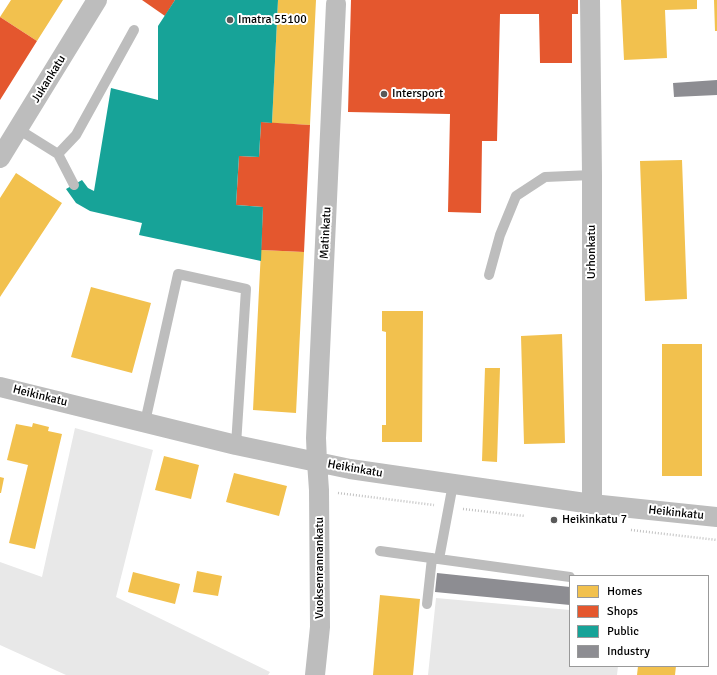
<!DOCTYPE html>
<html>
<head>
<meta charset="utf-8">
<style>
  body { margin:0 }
  #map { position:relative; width:717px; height:675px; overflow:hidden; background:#fff; font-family:Signika,sans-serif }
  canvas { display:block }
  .legend { position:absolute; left:569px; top:575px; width:140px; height:92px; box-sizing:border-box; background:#fff; border:1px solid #999; margin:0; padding:5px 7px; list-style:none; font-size:12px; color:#000 }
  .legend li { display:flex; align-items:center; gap:8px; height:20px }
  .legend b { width:20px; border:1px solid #999 }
</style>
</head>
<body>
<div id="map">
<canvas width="717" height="675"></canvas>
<ul class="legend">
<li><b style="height:11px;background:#f2c14e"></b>Homes</li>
<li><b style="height:11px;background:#e4572e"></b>Shops</li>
<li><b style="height:11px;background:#17a398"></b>Public</li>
<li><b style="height:11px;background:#8d8d92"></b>Industry</li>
</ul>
</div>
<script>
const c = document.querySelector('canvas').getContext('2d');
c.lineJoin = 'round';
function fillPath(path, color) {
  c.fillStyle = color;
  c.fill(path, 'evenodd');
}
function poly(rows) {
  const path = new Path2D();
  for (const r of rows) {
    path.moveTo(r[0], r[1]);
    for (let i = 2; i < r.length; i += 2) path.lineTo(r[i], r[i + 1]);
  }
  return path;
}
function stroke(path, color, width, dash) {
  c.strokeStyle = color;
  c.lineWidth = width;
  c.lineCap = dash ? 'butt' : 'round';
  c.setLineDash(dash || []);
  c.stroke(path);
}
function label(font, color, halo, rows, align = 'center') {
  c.font = font + ' Signika,sans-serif';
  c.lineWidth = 4;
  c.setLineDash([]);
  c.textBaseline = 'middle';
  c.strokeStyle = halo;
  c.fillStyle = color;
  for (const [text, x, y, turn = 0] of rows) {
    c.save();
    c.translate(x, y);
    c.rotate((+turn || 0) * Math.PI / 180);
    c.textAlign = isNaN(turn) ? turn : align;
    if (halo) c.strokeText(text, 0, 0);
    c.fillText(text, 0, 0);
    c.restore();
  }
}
fillPath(poly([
  [75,428,153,450,116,597,270,672,268,675,66,675,0,645,0,562,42,577],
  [436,598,570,610,570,666,618,666,617,675,428,675]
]), '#e8e8e8');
fillPath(poly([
  [11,0,63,0,37,41,0,17],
  [278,0,316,0,310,125,272,123],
  [621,0,697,0,697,9,665,10,667,58,624,60],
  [714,0,717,0,717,31,715,31],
  [682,160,687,299,645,301,640,161],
  [16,173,62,203,0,297,0,198],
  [261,250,304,252,296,413,253,410],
  [91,287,151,303,132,373,71,357],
  [382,311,423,311,422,442,382,442,382,425,386,425,386,332,382,331],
  [562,334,565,443,524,444,521,336],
  [662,344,702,344,702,476,662,476],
  [485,368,500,368,497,462,482,461],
  [33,423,49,427,48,431,62,434,35,549,9,543,28,465,7,460,16,424,32,427],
  [164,456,199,465,191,499,155,490],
  [234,473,287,486,279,516,226,502],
  [0,477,4,478,1,493,0,493],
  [197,571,222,576,218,596,193,592],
  [133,572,180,584,175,604,128,592],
  [380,595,420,599,413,675,373,675],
  [638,666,676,666,675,675,637,675]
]), '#f2c14e');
fillPath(poly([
  [142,0,175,0,165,16],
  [351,0,578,0,578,14,572,14,572,63,540,63,539,14,500,14,497,141,482,141,481,213,448,212,450,114,348,112],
  [0,17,37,41,0,100],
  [261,122,310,125,304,252,261,250,263,207,236,205,239,156,259,157]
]), '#e4572e');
fillPath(poly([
  [175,0,278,0,272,123,261,122,259,157,239,156,236,205,263,207,261,261,139,235,142,223,90,211,76,203,66,189,82,180,88,188,94,191,111,88,158,100,158,26]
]), '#17a398');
fillPath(poly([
  [717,80,717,95,674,97,673,83],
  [437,573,570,587,570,605,435,592]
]), '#8d8d92');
stroke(poly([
  [338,493,434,505],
  [463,509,525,516],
  [631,530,717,540]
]), '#c2c2c2', 2.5, [1, 2]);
stroke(poly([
  [18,129,58,154,74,185],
  [58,154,76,135,134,30],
  [489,275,500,235,516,196,545,177,592,175],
  [145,422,178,274,246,289,236,445],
  [380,551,570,577],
  [439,559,453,484],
  [427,604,432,558]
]), '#bdbdbd', 10);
stroke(poly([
  [590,0,592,175,592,504],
  [0,158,97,0],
  [0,387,236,445,350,469,592,504,717,517],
  [315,675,320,627,319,490,317,462,316,438,336,4]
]), '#bdbdbd', 20);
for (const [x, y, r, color] of [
  [230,20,4,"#595959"],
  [384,94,4,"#595959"],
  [554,520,4,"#595959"]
]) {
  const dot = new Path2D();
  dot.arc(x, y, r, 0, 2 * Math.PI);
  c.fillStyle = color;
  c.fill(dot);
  stroke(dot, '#fff', 1.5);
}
label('12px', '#000', '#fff', [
  ["Imatra 55100",238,20],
  ["Intersport",392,94],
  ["Heikinkatu 7",562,520]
], 'left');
label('12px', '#000', '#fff', [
  ["Jukankatu",49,79,-58],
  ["Matinkatu",326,233,-87],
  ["Urhonkatu",592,252,-90],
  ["Heikinkatu",40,396,14],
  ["Heikinkatu",355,469,10],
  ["Heikinkatu",676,513,6],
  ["Vuoksenrannankatu",320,568,-90]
]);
</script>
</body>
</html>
